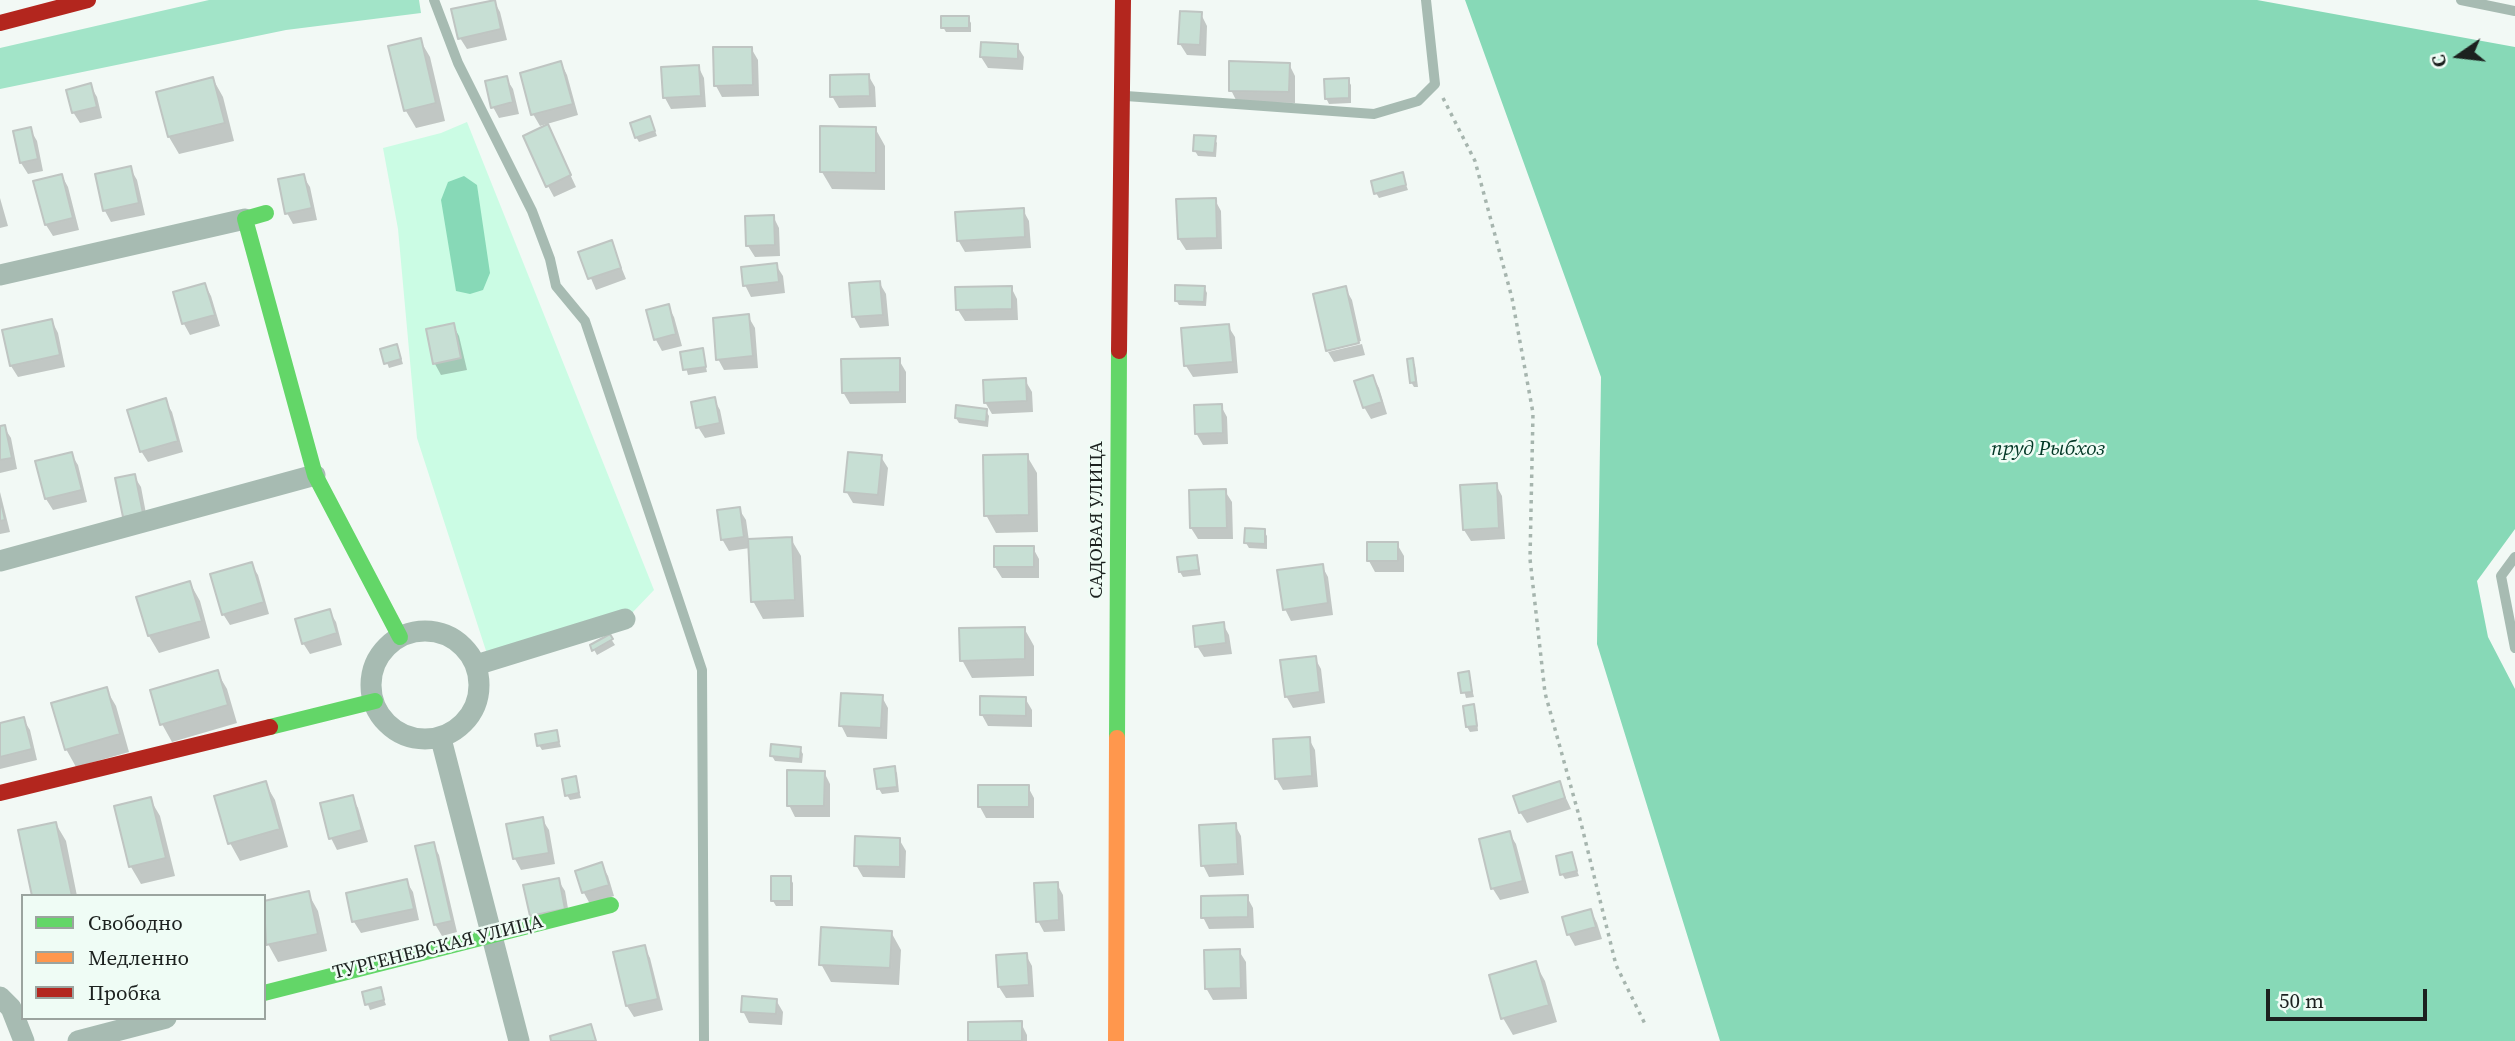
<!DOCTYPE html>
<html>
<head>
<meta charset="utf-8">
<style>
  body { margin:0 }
  #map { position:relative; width:2515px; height:1041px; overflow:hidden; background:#f2f9f5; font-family:"Source Serif 4",serif }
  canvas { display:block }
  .legend { position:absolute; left:21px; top:894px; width:245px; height:126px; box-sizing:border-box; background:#effcf5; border:2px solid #9ba49f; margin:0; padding:9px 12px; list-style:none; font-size:21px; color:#1c211f }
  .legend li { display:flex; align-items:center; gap:14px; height:35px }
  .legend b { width:35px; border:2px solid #9ba49f }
  .north { position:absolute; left:2424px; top:21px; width:70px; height:70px; -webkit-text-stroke:5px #effcf5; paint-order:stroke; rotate:256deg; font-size:19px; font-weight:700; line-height:28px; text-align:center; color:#1c211f }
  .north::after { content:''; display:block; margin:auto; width:24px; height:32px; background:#1c211f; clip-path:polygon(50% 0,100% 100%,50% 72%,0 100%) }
  .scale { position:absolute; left:2266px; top:989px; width:161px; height:32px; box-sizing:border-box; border:4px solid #1c211f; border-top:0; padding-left:9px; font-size:21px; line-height:24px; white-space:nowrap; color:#1c211f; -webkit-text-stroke:5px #effcf5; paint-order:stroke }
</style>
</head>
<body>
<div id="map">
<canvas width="2515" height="1041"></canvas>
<ul class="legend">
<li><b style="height:9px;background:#63d668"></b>Свободно</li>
<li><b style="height:9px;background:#ff974d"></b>Медленно</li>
<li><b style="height:9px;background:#b3261e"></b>Пробка</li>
</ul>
<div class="north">С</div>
<div class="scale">50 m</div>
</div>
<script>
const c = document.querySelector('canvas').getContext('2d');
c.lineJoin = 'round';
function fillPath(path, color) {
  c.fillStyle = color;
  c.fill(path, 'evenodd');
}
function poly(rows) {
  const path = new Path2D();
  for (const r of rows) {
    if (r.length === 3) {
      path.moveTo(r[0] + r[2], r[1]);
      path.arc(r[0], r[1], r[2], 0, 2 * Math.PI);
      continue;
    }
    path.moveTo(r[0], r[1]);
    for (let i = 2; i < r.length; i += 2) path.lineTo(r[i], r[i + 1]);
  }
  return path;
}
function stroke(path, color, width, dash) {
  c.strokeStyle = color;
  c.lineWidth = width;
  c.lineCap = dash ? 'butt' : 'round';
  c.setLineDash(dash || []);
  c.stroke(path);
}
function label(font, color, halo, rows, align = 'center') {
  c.font = font + ' "Source Serif 4",serif';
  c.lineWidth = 5;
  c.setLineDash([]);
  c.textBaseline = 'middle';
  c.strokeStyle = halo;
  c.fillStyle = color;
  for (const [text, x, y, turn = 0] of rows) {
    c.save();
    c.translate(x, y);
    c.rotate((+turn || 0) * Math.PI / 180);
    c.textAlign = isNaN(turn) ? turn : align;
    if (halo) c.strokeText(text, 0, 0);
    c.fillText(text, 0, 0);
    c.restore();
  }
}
fillPath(poly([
  [467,122,654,590,632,613,489,660,417,438,398,229,383,148,441,133]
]), '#cbfce4');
fillPath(poly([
  [209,0,419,0,421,13,286,30,0,89,0,48]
]), '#a2e4c8');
fillPath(poly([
  [1465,0,2257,0,2515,47,2515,529,2477,581,2488,637,2515,689,2515,1041,1720,1041,1597,644,1601,377],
  [464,176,477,185,490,273,483,290,470,294,456,291,441,200,448,182]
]), '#87d9b7');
fillPath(poly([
  [494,1,500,12,507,40,467,49,460,38],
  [1201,14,1207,26,1206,56,1187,55,1180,44],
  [968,18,971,23,971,32,946,32,943,27],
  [420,40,430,57,445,121,416,128,406,111,390,47],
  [1017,46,1024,57,1023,70,988,68,981,57],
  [751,48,758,60,759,96,722,97,716,86],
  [561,63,567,75,578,115,540,126,533,114],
  [1289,64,1295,76,1295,103,1237,102,1231,90],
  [698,66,704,78,706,107,671,109,665,98],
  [868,75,875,87,876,107,839,108,832,96],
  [506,78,513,89,519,114,499,118,493,107],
  [213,79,223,97,234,141,179,154,169,137,158,93],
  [1348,80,1351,85,1351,103,1329,104,1326,98],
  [90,85,97,97,102,118,80,123,73,112],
  [652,123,657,136,639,142,636,137],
  [875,128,885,146,885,190,832,189,822,172],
  [30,129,37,141,43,171,28,174,21,163,15,133],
  [553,138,576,187,554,197,548,186],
  [1214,138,1217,143,1216,157,1198,156,1195,151],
  [130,168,137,180,145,215,111,222,105,211],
  [1402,174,1408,190,1379,198,1376,193],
  [62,176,68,187,79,230,53,236,46,225,36,182],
  [303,176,310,187,317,220,293,224,287,213],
  [0,198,8,226,0,228],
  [1215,200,1221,211,1222,249,1186,250,1179,239,1178,201],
  [1023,210,1029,221,1031,248,965,252,958,240],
  [773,216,779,228,780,256,755,257,748,246,747,217],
  [611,242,626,279,596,290,580,253],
  [776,265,783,276,785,293,751,297,745,285],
  [879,282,886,294,889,326,860,328,854,317,851,285],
  [205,285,211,296,220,326,190,335,184,324],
  [1011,287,1017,299,1018,320,965,321,958,310],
  [1204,287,1207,293,1206,306,1179,305,1176,300],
  [1345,288,1352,300,1361,341,1328,349,1328,352,1327,350],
  [668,306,674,317,682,346,662,351,656,340,648,311],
  [748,316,755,328,758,368,724,370,718,359],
  [52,321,58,333,65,367,18,377,11,366],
  [453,325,459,336,467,370,441,375,435,364],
  [1228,326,1235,337,1238,373,1193,377,1186,366],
  [1362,344,1365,355,1334,362,1328,352],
  [382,350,399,351,403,364,389,368],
  [702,350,707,372,688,375,682,353],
  [899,360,906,372,906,403,850,404,843,392],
  [1412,360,1415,365,1418,387,1414,387,1411,382],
  [1373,377,1379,388,1387,414,1371,419,1364,407],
  [1025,380,1032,392,1033,412,992,414,985,402],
  [714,399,720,410,725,434,705,438,698,427],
  [165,401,172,412,183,452,148,462,141,451],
  [1221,406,1227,417,1228,444,1203,445,1196,433],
  [986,411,989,416,988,427,959,423,956,418],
  [4,427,11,438,17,469,0,473,0,428],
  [71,454,78,465,87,502,53,510,46,499,37,462],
  [1027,456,1037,473,1038,532,996,533,986,515],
  [881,457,888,468,884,506,853,503,846,491],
  [134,476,141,487,148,524,131,527],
  [1496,485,1502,496,1505,539,1471,541,1464,530],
  [1225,491,1232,502,1233,539,1198,539,1191,528],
  [0,492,10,532,0,534],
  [739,509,746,520,749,541,791,539,801,556,804,617,763,619,753,601,750,548,729,551,722,539],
  [1264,531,1267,536,1267,549,1249,548,1246,543],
  [1397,544,1404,556,1404,572,1375,572,1369,561],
  [1033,548,1039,559,1039,578,1002,578,995,567],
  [1197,557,1201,575,1183,577,1180,572],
  [251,564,258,575,269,614,230,625,223,614],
  [1322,566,1328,577,1333,615,1291,621,1285,609],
  [190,583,200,601,210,638,159,653,149,636,138,598],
  [329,611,336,622,342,645,310,654,303,643],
  [1223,624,1229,635,1232,654,1204,657,1197,646],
  [1024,628,1034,646,1034,676,972,678,962,660],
  [609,636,615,645,597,655,592,646],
  [1315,658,1321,669,1325,703,1293,708,1286,696],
  [217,672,227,689,237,723,172,742,162,724],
  [1468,673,1474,697,1466,698,1460,675],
  [106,689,116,706,129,752,76,767,66,749],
  [882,697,888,708,887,739,847,737,841,725],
  [1025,698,1032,710,1032,727,988,726,982,715],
  [1473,706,1476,711,1478,731,1470,732,1467,727],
  [23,719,30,730,37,760,0,769,0,725],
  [556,732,561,747,542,750,539,745],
  [1309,739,1315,750,1318,787,1283,790,1276,778],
  [800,749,803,754,802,763,775,761,772,756],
  [894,768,897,773,899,792,882,794,879,789,876,770],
  [824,772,830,784,830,817,795,817,789,805],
  [575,778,581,798,570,800,567,795],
  [265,783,275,800,288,847,240,861,230,843,216,797],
  [1559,783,1571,809,1527,823,1520,812],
  [1028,787,1034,798,1034,818,986,818,980,807],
  [352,797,358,808,368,842,337,850,331,838],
  [150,799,160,816,175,876,141,884,131,867,116,807],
  [542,819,549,830,555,864,521,870,515,859],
  [56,824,66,841,77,896,34,896],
  [1235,825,1241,836,1244,875,1209,877,1203,865],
  [1509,833,1516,844,1529,893,1500,900,1493,889,1481,840],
  [899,839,906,851,905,878,863,877,856,865],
  [433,844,439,855,457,932,442,936,435,924],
  [1571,854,1579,876,1565,879,1562,874],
  [601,864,608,876,614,896,590,904,584,893,577,872],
  [790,878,793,883,793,906,776,906,773,901],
  [558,880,565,891,570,920,538,927],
  [406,881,413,892,419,920,361,933,354,922,348,894],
  [1057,884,1063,895,1065,931,1044,932,1038,921],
  [308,893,318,911,327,951,278,962,268,944,264,929,264,903],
  [1247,897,1253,908,1254,928,1209,929,1203,917],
  [1591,911,1597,923,1602,939,1575,946,1569,935,1564,918],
  [891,932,901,950,899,985,831,982,821,964],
  [644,947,650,958,663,1010,634,1017,627,1006,615,953],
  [1239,951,1246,962,1247,999,1213,1000,1206,988],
  [1026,955,1032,966,1034,997,1006,998,999,987],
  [1535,963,1545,981,1557,1022,1513,1035,1503,1018],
  [380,989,386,1005,370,1010,364,994],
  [776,1000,783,1012,782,1025,749,1023,743,1011],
  [1021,1023,1027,1035,1027,1041,970,1041]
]), '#0003');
const building = poly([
  [495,0,501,29,458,39,451,9,495,0],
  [1180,11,1202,12,1200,45,1178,44,1180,11],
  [941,16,969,16,969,28,941,28,941,16],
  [421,38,436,103,404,111,388,46,421,38],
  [981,42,1018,44,1018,59,980,57,981,42],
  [713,47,752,47,753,85,714,86,713,47],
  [561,61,573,104,531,115,520,73,561,61],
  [1229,61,1290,63,1289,92,1229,91,1229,61],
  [699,65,701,96,663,98,661,67,699,65],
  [869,74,870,96,830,97,830,75,869,74],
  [507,76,513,102,491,108,485,81,507,76],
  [213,77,225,123,168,137,156,92,213,77],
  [1349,78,1349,98,1325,99,1324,79,1349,78],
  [91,83,97,107,72,113,66,90,91,83],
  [650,116,655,131,635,138,630,123,650,116],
  [548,124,571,175,546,187,523,136,548,124],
  [820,126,876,127,876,173,820,172,820,126],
  [31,127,38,159,20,163,13,131,31,127],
  [1194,135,1216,136,1214,153,1193,151,1194,135],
  [131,166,139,203,103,211,95,174,131,166],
  [1403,172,1406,185,1374,194,1371,181,1403,172],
  [62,174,73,218,45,225,33,181,62,174],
  [304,174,312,208,285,214,278,179,304,174],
  [1216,198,1217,238,1178,239,1176,199,1216,198],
  [1024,208,1025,237,957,241,955,212,1024,208],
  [774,215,775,245,746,246,745,216,774,215],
  [612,240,621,268,588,279,578,252,612,240],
  [777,263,779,282,743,286,741,267,777,263],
  [880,281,883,315,852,317,849,283,880,281],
  [205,283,215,315,182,324,173,292,205,283],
  [1175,285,1205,286,1204,302,1175,301,1175,285],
  [1012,286,1012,309,956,310,955,287,1012,286],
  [1346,286,1359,343,1326,351,1313,294,1346,286],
  [669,304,676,334,654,340,646,310,669,304],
  [749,314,753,356,716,360,713,318,749,314],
  [52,319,60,355,10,366,2,330,52,319],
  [454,323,461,358,433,364,426,329,454,323],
  [1229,324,1233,362,1184,366,1181,328,1229,324],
  [397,344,401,359,384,364,380,349,397,344],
  [703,348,706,367,683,370,680,352,703,348],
  [900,358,900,392,842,393,841,359,900,358],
  [1413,358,1416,382,1410,383,1407,359,1413,358],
  [1373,375,1382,402,1363,408,1354,381,1373,375],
  [1026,378,1027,401,984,403,983,380,1026,378],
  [715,397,720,423,696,428,691,402,715,397],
  [166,398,178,441,140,452,127,410,166,398],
  [1222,404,1223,433,1195,434,1194,405,1222,404],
  [956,405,987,409,986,422,955,418,956,405],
  [5,425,12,458,0,460,0,426,5,425],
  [72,452,82,490,45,499,35,461,72,452],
  [848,452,882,455,878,495,844,492,848,452],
  [1028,454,1029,515,984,516,983,455,1028,454],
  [135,474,143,513,123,517,115,478,135,474],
  [1497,483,1499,528,1463,530,1460,485,1497,483],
  [1226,489,1227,528,1190,528,1189,490,1226,489],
  [0,498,5,520,0,521,0,498],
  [740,507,744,537,721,540,717,510,740,507],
  [1245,528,1265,529,1265,544,1244,543,1245,528],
  [792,537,795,600,751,602,748,539,792,537],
  [1367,542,1398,542,1398,561,1367,561,1367,542],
  [994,546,1034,546,1034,567,994,567,994,546],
  [1197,555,1199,570,1179,572,1177,557,1197,555],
  [252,562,264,602,222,615,210,574,252,562],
  [1323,564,1328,603,1283,610,1277,570,1323,564],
  [190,581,202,621,148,636,136,597,190,581],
  [330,609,337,633,302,644,295,619,330,609],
  [1224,622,1226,643,1195,647,1193,626,1224,622],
  [1025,627,1025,659,960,661,959,628,1025,627],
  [610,634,613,639,592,651,590,645,610,634],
  [1316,656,1320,692,1285,697,1280,660,1316,656],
  [218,670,228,705,160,725,150,690,218,670],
  [1469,671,1472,692,1461,693,1458,673,1469,671],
  [107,687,120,734,65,750,51,703,107,687],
  [841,693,883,695,881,728,839,726,841,693],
  [980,696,1026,697,1026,716,980,715,980,696],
  [1474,704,1477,726,1466,727,1463,706,1474,704],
  [24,717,32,749,0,757,0,723,24,717],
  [557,730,559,742,537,746,535,734,557,730],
  [1310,737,1312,776,1275,779,1273,739,1310,737],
  [771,744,801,747,800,759,770,756,771,744],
  [895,766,897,787,877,789,874,769,895,766],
  [787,770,825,771,824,806,787,806,787,770],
  [576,776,579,793,565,796,562,779,576,776],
  [266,781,280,829,228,844,214,796,266,781],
  [1560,781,1565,798,1519,813,1513,796,1560,781],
  [978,785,1029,785,1029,807,978,807,978,785],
  [353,795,362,830,329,839,320,803,353,795],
  [151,797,166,858,129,867,114,806,151,797],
  [543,817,549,853,513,859,506,824,543,817],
  [56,822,72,896,32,896,18,830,56,822],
  [1236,823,1238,864,1201,866,1199,825,1236,823],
  [1510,831,1523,881,1491,889,1479,839,1510,831],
  [855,836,900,838,900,867,854,866,855,836],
  [434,842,452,921,434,925,415,846,434,842],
  [1572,852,1577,871,1560,875,1556,856,1572,852],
  [602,862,609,885,582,893,575,871,602,862],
  [771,876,791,876,791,901,771,901,771,876],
  [559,878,565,909,530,916,523,885,559,878],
  [407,879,414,909,352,922,346,893,407,879],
  [1058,882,1059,920,1036,922,1034,883,1058,882],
  [309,891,318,934,266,945,264,901,309,891],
  [1248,895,1248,917,1201,918,1201,896,1248,895],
  [1591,909,1596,927,1567,935,1562,917,1591,909],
  [821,927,892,931,890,968,819,965,821,927],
  [645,945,658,999,626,1006,613,952,645,945],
  [1240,949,1241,988,1205,989,1204,950,1240,949],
  [1027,953,1029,985,998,987,996,955,1027,953],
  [1536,961,1549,1005,1501,1019,1489,975,1536,961],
  [381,987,384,1000,365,1005,362,992,381,987],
  [742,996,777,999,776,1014,741,1012,742,996],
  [1022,1021,1022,1041,968,1041,968,1022,1022,1021],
  [591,1024,596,1041,551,1041,550,1036,591,1024]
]);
fillPath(building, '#c7dfd4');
stroke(building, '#bfc5c2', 2);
stroke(poly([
  [1443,98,1475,161,1512,298,1533,413,1530,559,1545,693,1581,823,1616,965,1646,1026]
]), '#a6b5ae', 3.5, [3.5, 5]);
stroke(poly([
  [434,0,458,63,532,211,550,259,556,286,585,321,702,670,704,1041],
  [2461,0,2515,11],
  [1126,96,1374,114,1418,101,1435,84,1426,0],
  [2515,557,2501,576,2515,648]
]), '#a7bbb2', 10);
stroke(poly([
  [0,275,245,219],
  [0,561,315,475],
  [425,685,54],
  [476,665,625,619],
  [441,739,519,1041],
  [0,997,11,1008,24,1041],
  [78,1041,166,1018]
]), '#a7bbb2', 21);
stroke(poly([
  [266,213,245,219,315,475,400,637],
  [270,727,375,701],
  [1117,738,1119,351],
  [264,993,611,905]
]), '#63d668', 16);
stroke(poly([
  [1116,1041,1117,738]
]), '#ff974d', 16);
stroke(poly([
  [0,23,88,0],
  [1119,351,1123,0],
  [0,793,270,727]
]), '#b3261e', 16);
label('19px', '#1c211f', '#effcf5', [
  ["САДОВАЯ УЛИЦА",1097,520,-90],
  ["ТУРГЕНЕВСКАЯ УЛИЦА",438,948,-14]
]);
label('italic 21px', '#023725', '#effcf5', [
  ["пруд Рыбхоз",2048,450]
]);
</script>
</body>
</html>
